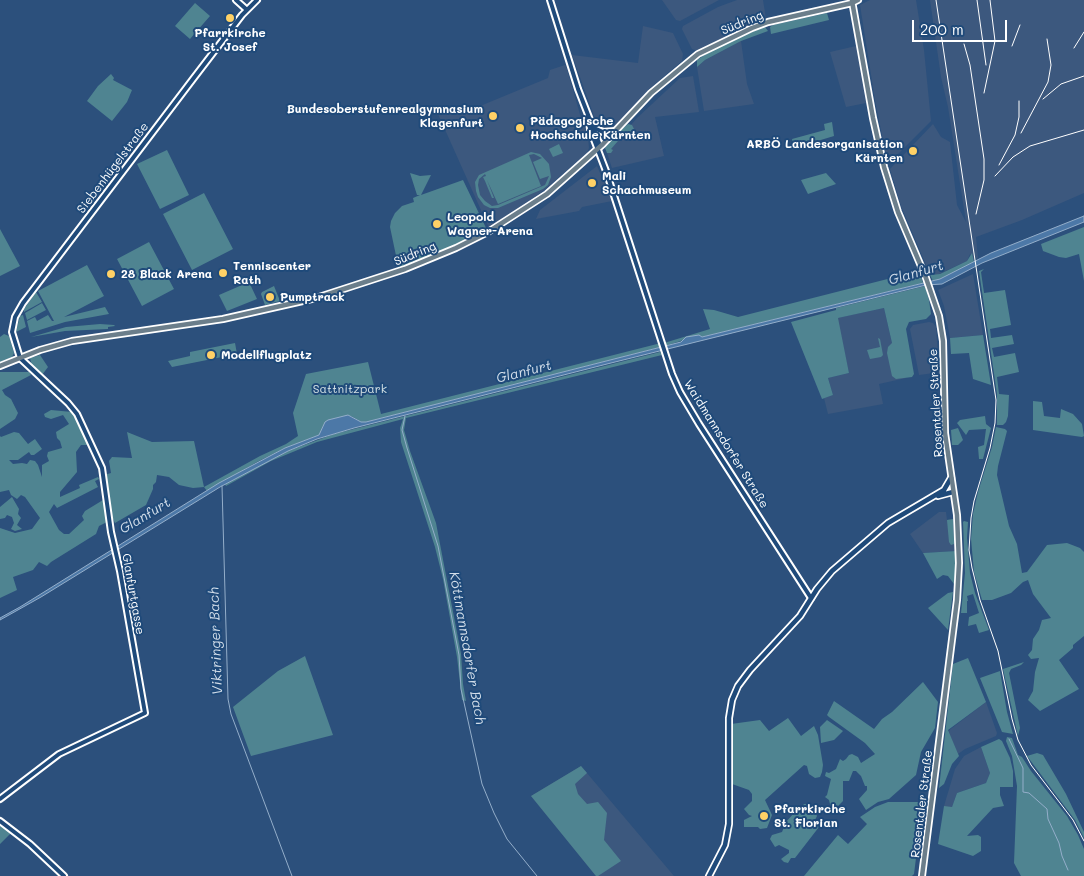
<!DOCTYPE html>
<html>
<head>
<meta charset="utf-8">
<style>
  body { margin:0 }
  #map { position:relative; width:1084px; height:876px; overflow:hidden; background:#2c507c; font-family:Mali,sans-serif }
  canvas { display:block }
  .scale { position:absolute; left:912px; top:20px; width:95px; height:22px; box-sizing:border-box; border:2px solid #fff; border-top:0; padding-left:6px; font-size:15px; line-height:18px; white-space:nowrap; color:#fff; -webkit-text-stroke:4px #1f4a7a; paint-order:stroke }
</style>
</head>
<body>
<div id="map">
<canvas width="1084" height="876"></canvas>
<div class="scale">200 m</div>
</div>
<script>
const c = document.querySelector('canvas').getContext('2d');
c.lineJoin = 'round';
function fillPath(path, color) {
  c.fillStyle = color;
  c.fill(path, 'evenodd');
}
function poly(rows) {
  const path = new Path2D();
  for (const r of rows) {
    path.moveTo(r[0], r[1]);
    for (let i = 2; i < r.length; i += 2) path.lineTo(r[i], r[i + 1]);
  }
  return path;
}
function stroke(path, color, width, dash) {
  c.strokeStyle = color;
  c.lineWidth = width;
  c.lineCap = dash ? 'butt' : 'round';
  c.setLineDash(dash || []);
  c.stroke(path);
}
function label(font, color, halo, rows, align = 'center') {
  c.font = font + ' Mali,sans-serif';
  c.lineWidth = 4;
  c.setLineDash([]);
  c.textBaseline = 'middle';
  c.strokeStyle = halo;
  c.fillStyle = color;
  for (const [text, x, y, turn = 0] of rows) {
    c.save();
    c.translate(x, y);
    c.rotate((+turn || 0) * Math.PI / 180);
    c.textAlign = isNaN(turn) ? turn : align;
    if (halo) c.strokeText(text, 0, 0);
    c.fillText(text, 0, 0);
    c.restore();
  }
}
fillPath(poly([
  [662,0,719,0,680,21,676,20],
  [737,0,763,0,766,19,730,34,701,50,698,51,692,49,682,29,683,26,718,7],
  [870,0,916,0,924,50,931,121,893,159,887,160,875,100,860,5],
  [930,0,1084,0,1084,193,1022,220,976,237,978,258,974,260,970,254,967,261,937,275,929,272,901,206,890,169,933,124,941,137,950,142,957,205,966,222,948,107,941,77],
  [643,26,673,33,683,54,682,61,649,89,614,127,608,130,603,129,597,124,572,55,638,63],
  [741,41,747,84,754,104,704,111,697,67,705,60],
  [856,46,866,103,846,107,830,52],
  [565,65,567,69,581,118,588,136,589,148,587,153,543,191,489,228,438,114,456,107,468,111,548,78,550,70],
  [693,76,699,112,655,117,664,156,612,168,607,153,637,118,680,78],
  [597,166,612,201,582,207,579,211,536,219,540,210],
  [973,274,983,335,950,338,944,306,938,290],
  [884,308,892,343,901,354,906,378,879,384,883,404,828,414,824,398,833,395,828,378,849,373,837,318],
  [929,322,933,323,936,327,939,371,934,373,919,375,910,329,913,325],
  [939,512,946,512,947,520,953,519,956,551,923,553,910,534],
  [986,702,997,733,996,736,965,749,958,754,948,731],
  [981,747,990,773,986,783,957,793,952,807,945,807,944,806,955,769,964,756],
  [581,766,674,876,596,876,531,796]
]), '#3c587e');
fillPath(poly([
  [195,3,210,16,190,39,175,26],
  [827,13,829,20,771,34,770,27,773,25],
  [765,27,768,31,741,41,705,60,697,67,697,60,712,50,737,38],
  [111,74,114,78,113,80,132,90,127,102,112,121,87,101,98,86],
  [832,122,834,136,794,148,792,139,825,130,824,124],
  [628,124,632,125,636,133,634,131,625,133,611,149,613,150,611,153,607,153,605,148,616,134],
  [559,144,563,153,553,157,549,149],
  [167,150,189,195,160,209,137,164],
  [531,152,540,154,549,164,551,177,548,185,543,189,498,208,490,208,484,205,478,197,476,191,475,182,479,175],
  [534,154,542,158,533,162,540,179,549,176,545,185,498,205,492,206,485,201,480,195,478,185,479,179,485,174,486,176,483,177,485,181,492,198,494,198,487,180,498,204,541,186,529,155],
  [410,173,420,176,431,175,421,195,463,180,487,230,444,251,399,270,390,227,391,221,395,213,402,206,414,202,413,198,420,195,417,195],
  [826,173,836,184,808,194,801,180],
  [204,193,233,249,192,270,163,214],
  [1084,227,1084,281,1079,254,1066,258,1059,257,1043,251,1041,244],
  [0,229,20,266,0,276],
  [149,242,174,289,142,306,117,259],
  [972,253,974,262,940,279,933,281,930,275,940,274,967,261],
  [87,265,104,296,64,317,105,307,109,314,65,322,30,333,27,321,35,317,37,321,48,315,52,321,54,321,38,291],
  [984,269,981,272,984,293,1005,290,1011,325,990,329,991,338,1012,335,1014,344,992,348,994,357,1015,353,1019,372,997,377,999,394,1009,395,1008,416,1006,422,1003,425,997,425,997,394,979,271],
  [919,271,923,283,702,337,699,335,665,346,664,343,710,329,703,309,714,310,738,317],
  [249,282,257,299,227,311,219,295],
  [274,286,280,301,265,305,261,294,262,292],
  [925,286,929,300,931,314,926,319,909,322,906,329,914,374,912,377,896,379,892,376,887,353,888,347,892,343,884,308,838,318,849,373,828,378,833,395,822,399,791,322,836,310,836,308],
  [36,292,42,302,24,312,24,309],
  [42,303,46,310,27,320,25,313],
  [23,315,26,327,16,332,20,316],
  [100,324,114,325,115,326,108,327,108,329,65,331,31,337,66,327],
  [4,334,9,336,14,353,12,357,0,362,0,337],
  [983,335,991,385,973,379,969,353,951,354,950,338],
  [878,338,880,339,883,355,881,357,870,359,867,350,880,347],
  [235,343,237,354,172,367,168,361,190,356,190,352],
  [661,343,661,347,366,422,361,422,351,416,345,416,328,420,323,426,321,433,319,435,285,448,257,462,207,491,204,487,193,488,179,485,169,477,157,475,156,482,153,485,153,489,146,505,115,523,111,515,104,475,111,473,109,461,112,457,132,458,127,432,152,442,194,441,204,487,260,456,286,444,298,436,293,413,306,374,368,362,381,414],
  [660,352,662,355,406,418,404,430,410,451,436,523,461,654,463,684,466,701,462,700,457,657,443,579,435,547,401,442,400,428,403,419,317,442,271,461,226,486,225,484,288,451,334,434],
  [40,355,48,367,42,375,32,366,30,358],
  [0,372,29,372,31,375,2,390,5,395,11,399,18,413,15,419,0,429],
  [1033,401,1042,402,1044,416,1060,418,1061,409,1073,414,1082,424,1084,436,1082,437,1033,430],
  [51,410,72,412,78,419,87,440,87,445,81,445,76,452,77,472,60,492,60,497,80,488,79,485,98,477,99,479,95,481,98,487,57,508,54,504,49,512,59,530,64,534,69,534,84,520,82,516,85,511,103,500,107,522,99,526,96,534,51,562,47,566,39,562,33,570,13,577,17,590,0,598,0,528,15,533,32,529,40,518,25,497,21,495,17,499,11,495,9,490,0,492,0,436,1,437,14,432,19,433,28,444,35,439,42,449,34,455,31,455,29,452,18,460,9,460,13,464,22,463,27,464,30,460,35,461,38,465,42,477,42,465,49,461,47,456,48,452,62,448,60,441,57,438,56,432,69,424,63,415,51,419,45,417,44,414],
  [985,416,986,424,991,428,983,459,979,459,978,447,984,445,986,429,969,430,966,435,957,423,960,420],
  [996,427,1005,429,1007,431,998,466,997,475,1009,526,1017,544,1022,573,1027,572,1047,545,1067,543,1080,548,1084,552,1084,636,1073,645,1073,648,1059,660,1079,689,1040,711,1028,700,1033,691,1035,672,1039,658,1031,659,1028,655,1032,650,1033,639,1039,630,1042,620,1051,618,1033,594,1028,580,1023,582,1011,593,992,600,982,600,974,572,971,539,973,514,978,492,992,447],
  [958,428,963,440,958,445,952,445,951,430],
  [12,497,19,509,18,514,21,518,17,525,22,529,15,531,11,529,14,523,12,517,7,515,5,518,0,519,0,507],
  [953,519,954,541,954,544,951,545,949,542,947,520],
  [964,521,968,522,967,538,970,573,975,593,989,630,979,633,976,624,968,626,969,617,979,613,973,594,967,596,968,601,967,601,967,613,961,613,965,573,963,522],
  [956,551,955,582,954,584,948,576,943,575,937,579,923,553],
  [953,592,948,630,928,608,948,593],
  [305,656,333,735,251,756,233,707,278,671],
  [968,658,986,702,948,730,959,756,952,764,944,784,939,788,953,664],
  [1024,662,1021,665,1011,669,1009,673,1020,728,1018,736,1003,669],
  [1000,671,1007,712,1013,734,1002,732,980,678],
  [923,682,938,702,935,728,921,752,916,775,889,799,878,802,866,810,859,799,867,790,867,786,865,786,861,776,856,771,853,771,849,781,843,781,843,801,832,812,829,800,825,797,827,795,831,779,825,776,826,772,829,773,836,769,840,759,843,761,846,759,849,755,852,754,858,757,861,763,875,754,865,743,829,717,827,715,834,701,874,729,882,719,892,712],
  [788,718,801,736,814,726,818,735,823,765,822,772,820,777,815,778,809,774,807,766,804,765,765,800,772,815,767,828,760,829,758,827,744,827,744,820,752,816,749,815,744,809,752,801,752,794,749,790,732,784,731,724,760,720,769,731],
  [827,720,843,731,834,740,821,743,820,727],
  [1007,737,1012,738,1018,755,1022,757,1031,771,1067,816,1078,835,1084,849,1084,876,1021,876,1014,863,1017,786,1012,756,1006,741],
  [999,739,1002,741,1010,758,1013,771,1013,787,1000,787,1000,795,1004,806,993,808,967,836,978,835,981,837,981,851,973,856,938,844,944,806,952,807,957,793,986,783,990,773,981,747],
  [1037,753,1043,755,1066,794,1084,832,1084,838,1075,820,1027,756],
  [581,766,587,773,575,784,578,794,587,804,598,802,607,813,604,840,621,861,598,876,596,876,531,796],
  [888,802,923,802,914,874,912,876,804,876,838,835,848,844,867,824,860,817,875,807],
  [804,804,811,804,817,816,815,820,819,827,795,858,791,858,788,863,784,862,781,859,789,853,789,850,779,845,775,847,770,839,772,835,782,832,786,822,794,813,798,812],
  [0,825,12,832,0,844]
]), '#4f8491');
const water = poly([
  [1084,216,1084,222,982,263,942,284,926,285,607,364,354,428,317,439,288,451,220,487,41,597,0,620,0,618,20,607,219,483,285,448,319,435,325,422,328,420,348,415,361,422,366,422,681,342,686,337,699,335,702,337,940,279,991,253,1084,216]
]);
fillPath(water, '#4c78a7');
stroke(water, '#94aeca', 1);
stroke(poly([
  [405,416,402,430,407,448,438,546,459,655,461,689,482,784,494,813,507,839,537,876],
  [222,486,228,699,231,714,292,876],
  [1009,739,1023,768,1023,792,1029,793,1047,809,1048,819,1059,843,1062,856,1068,870]
]), '#94aeca', 1);
const tertiary = poly([
  [236,0,246,9],
  [550,0,578,89,599,143,598,148],
  [588,116,590,129,606,171,672,374,680,392,699,424,811,598],
  [594,128,603,132,615,131],
  [0,799,59,754,145,713,120,571,111,532,102,468,77,414,68,403,20,358,12,332,15,317,23,303,193,79,242,15,257,0],
  [0,821,30,844,64,876]
]);
const secondary = poly([
  [938,496,953,492],
  [709,876,725,845,729,824,729,718,732,700,738,686,750,670,800,616,817,589,832,571,888,523,944,490,951,478]
]);
const primary = poly([
  [852,1,873,118,884,167,898,212,926,278,939,316,943,341,945,433,957,515,959,563,957,600,922,876],
  [0,366,40,350,72,341,223,319,316,298,405,269,456,248,488,232,547,194,603,144,651,93,698,54,752,28,768,22,852,3,858,0]
]);
stroke(tertiary, '#fff', 8);
stroke(secondary, '#fff', 8);
stroke(primary, '#fff', 8);
stroke(tertiary, '#1f4a7a', 4);
stroke(secondary, '#1f4a7a', 4.5);
stroke(primary, '#6b7e8b', 4.5);
stroke(poly([
  [936,0,996,400,995,423,990,448,974,501,971,518,969,550,972,568,980,600,998,651,1012,719,1018,740,1031,765,1073,820,1084,841],
  [977,0,986,65],
  [964,44,970,65,984,159,984,180,976,214],
  [1012,46,1020,25],
  [1074,48,1084,32],
  [984,93,995,41,990,0],
  [1043,99,1061,84,1084,76],
  [1021,133,1048,82,1051,65,1047,39],
  [999,165,1015,135,1019,117,1019,101],
  [995,176,1013,157,1030,146,1084,130]
]), '#fff', 1);
for (const [x, y, r, color] of [
  [230,18,5,"#ffd166"],
  [493,116,5,"#ffd166"],
  [520,128,5,"#ffd166"],
  [913,151,5,"#ffd166"],
  [592,183,5,"#ffd166"],
  [437,224,5,"#ffd166"],
  [223,273,5,"#ffd166"],
  [111,274,5,"#ffd166"],
  [270,297,5,"#ffd166"],
  [211,355,5,"#ffd166"],
  [764,816,5,"#ffd166"]
]) {
  const dot = new Path2D();
  dot.arc(x, y, r, 0, 2 * Math.PI);
  c.fillStyle = color;
  c.fill(dot);
  stroke(dot, '#1f4a7a', 2);
}
label('12px', '#fff', '#1f4a7a', [
  ["Südring",742,23,-22],
  ["Siebenhügelstraße",113,168,-53],
  ["Südring",415,254,-22],
  ["Rosentaler Straße",936,403,-93],
  ["Waidmannsdorfer Straße",726,444,58],
  ["Glanfurtgasse",133,594,80],
  ["Rosentaler Straße",922,804,-83]
]);
label('bold 12px', '#fff', '#1f4a7a', [
  ["Pfarrkirche",230,33,"center"],
  ["St. Josef",230,47,"center"],
  ["Bundesoberstufenrealgymnasium",483,109,"right"],
  ["Klagenfurt",483,123,"right"],
  ["Pädagogische",530,121],
  ["Hochschule Kärnten",530,135],
  ["ARBÖ Landesorganisation",903,144,"right"],
  ["Kärnten",903,158,"right"],
  ["Mali",602,176],
  ["Schachmuseum",602,190],
  ["Leopold",447,217],
  ["Wagner-Arena",447,231],
  ["Tenniscenter",233,266],
  ["Rath",233,280],
  ["28 Black Arena",121,274],
  ["Pumptrack",280,297],
  ["Modellflugplatz",221,355],
  ["Pfarrkirche",774,809],
  ["St. Florian",774,823]
], 'left');
label('12px', '#d3e0e4', '#1f4a7a', [
  ["Sattnitzpark",350,389]
]);
label('italic 14px', '#d2dde9', '#1f4a7a', [
  ["Glanfurt",916,273,-16],
  ["Glanfurt",524,372,-14],
  ["Glanfurt",145,516,-31],
  ["Viktringer Bach",216,641,-92],
  ["Köttmannsdorfer Bach",467,648,80]
]);
</script>
</body>
</html>
